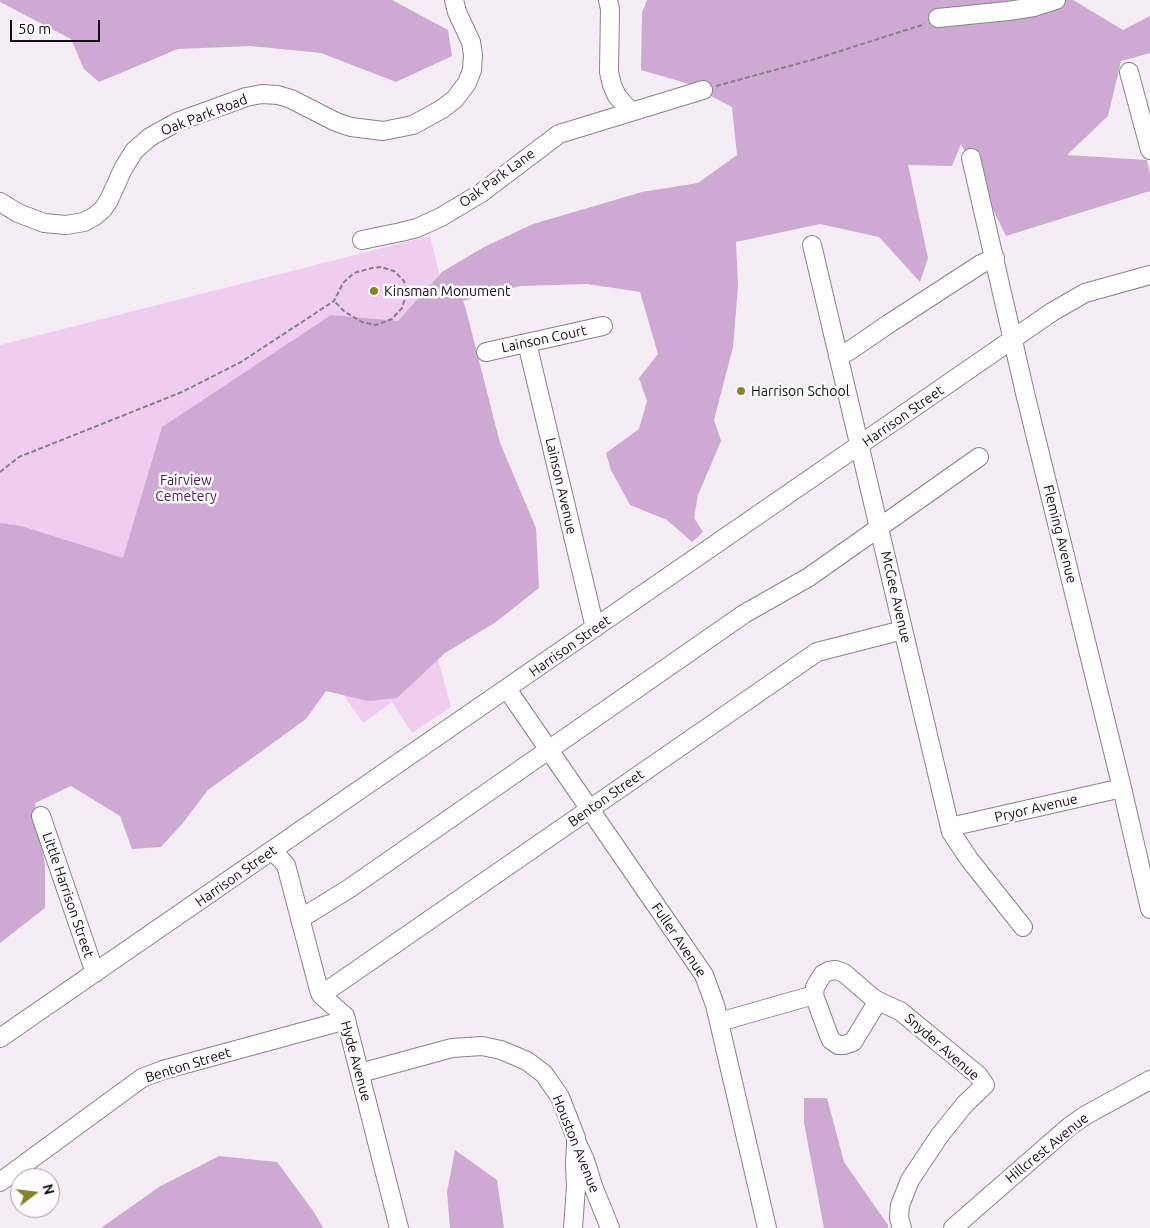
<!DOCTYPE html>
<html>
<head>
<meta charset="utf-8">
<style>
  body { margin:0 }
  #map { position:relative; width:1150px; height:1228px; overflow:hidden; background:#f5ecf6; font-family:Ubuntu,sans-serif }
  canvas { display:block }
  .north { position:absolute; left:10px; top:1168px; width:50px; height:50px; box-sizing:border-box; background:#fefcfe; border:1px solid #9f9d9f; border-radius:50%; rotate:75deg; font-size:14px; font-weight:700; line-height:20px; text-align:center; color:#110e11 }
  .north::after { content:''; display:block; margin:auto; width:18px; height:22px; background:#85832c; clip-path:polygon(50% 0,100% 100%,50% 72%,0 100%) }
  .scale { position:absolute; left:10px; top:20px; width:90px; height:22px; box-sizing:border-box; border:2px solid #110e11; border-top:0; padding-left:6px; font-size:15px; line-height:18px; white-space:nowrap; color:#110e11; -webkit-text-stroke:4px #fefcfe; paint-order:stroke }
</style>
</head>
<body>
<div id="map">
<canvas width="1150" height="1228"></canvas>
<div class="north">N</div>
<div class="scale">50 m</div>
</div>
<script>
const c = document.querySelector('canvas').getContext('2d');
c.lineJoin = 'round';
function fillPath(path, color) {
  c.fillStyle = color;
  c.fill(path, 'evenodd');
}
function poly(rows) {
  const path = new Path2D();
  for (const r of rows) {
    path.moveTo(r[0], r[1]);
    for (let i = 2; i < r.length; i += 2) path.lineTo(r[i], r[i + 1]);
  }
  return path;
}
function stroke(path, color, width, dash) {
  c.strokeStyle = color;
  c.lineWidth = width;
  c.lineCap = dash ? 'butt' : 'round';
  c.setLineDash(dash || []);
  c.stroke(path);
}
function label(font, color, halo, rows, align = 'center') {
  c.font = font + ' Ubuntu,sans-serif';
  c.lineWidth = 5;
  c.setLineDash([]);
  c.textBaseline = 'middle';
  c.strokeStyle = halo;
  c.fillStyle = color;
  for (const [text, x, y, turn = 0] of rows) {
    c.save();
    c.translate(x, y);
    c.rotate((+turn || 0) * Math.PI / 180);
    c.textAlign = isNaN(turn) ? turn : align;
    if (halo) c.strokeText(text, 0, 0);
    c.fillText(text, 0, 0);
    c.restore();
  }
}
fillPath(poly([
  [430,236,513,576,423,605,451,707,412,733,392,702,363,723,301,632,0,804,0,345]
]), '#eecdf1');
fillPath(poly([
  [0,0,392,0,448,30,452,56,396,82,321,53,250,46,178,49,99,82,84,69,71,39,0,2],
  [647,0,1073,0,1123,30,1150,16,1150,53,1121,61,1108,116,1067,155,1147,160,1150,174,1150,191,1006,236,961,144,952,166,908,165,928,258,920,282,879,237,820,224,736,242,738,286,733,347,714,420,721,441,698,495,694,518,703,532,692,542,667,520,630,505,611,470,606,453,639,429,647,401,639,378,658,354,640,292,587,284,520,286,463,301,465,306,500,443,536,528,539,588,496,622,445,653,397,698,368,701,326,691,306,719,208,790,182,824,161,847,132,849,120,816,71,786,35,803,45,866,45,908,0,943,0,523,21,526,123,558,162,427,331,315,398,321,442,272,484,247,533,224,642,192,698,183,737,155,732,107,686,83,641,70,642,13],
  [804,1098,827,1098,844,1162,888,1225,888,1228,824,1228,804,1123],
  [455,1150,497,1180,504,1228,450,1228,447,1192],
  [219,1156,277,1162,314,1212,323,1228,101,1228,159,1187]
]), '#cdaad1');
const minor = poly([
  [608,0,610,9,609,72,612,85,617,96,630,111],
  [938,18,1008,11,1034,7,1056,0],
  [1129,72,1150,150],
  [971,158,1025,393,1122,788,1150,909],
  [0,202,18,213,44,223,66,225,84,222,95,216,103,209,109,200,123,169,134,151,150,137,177,122,246,97,262,94,278,95,291,99,336,122,351,127,383,131,413,125,442,109,455,99,467,83,472,70,473,55,471,42,457,12,454,0],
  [362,240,401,232,417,228,441,217,481,193,559,134,703,90],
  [812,245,951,832,969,859,1023,927],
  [527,343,595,628],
  [486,352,603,326],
  [838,356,849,351,890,323,981,264,995,258],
  [507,689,704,975,715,1005,767,1228],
  [41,816,95,973],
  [950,827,1122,788],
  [273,851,286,865,319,990,321,995,345,1016,399,1228],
  [300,919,350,888,744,614,809,577,979,457],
  [321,995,817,652,903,630],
  [878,1001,853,1042,844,1045,838,1045,831,1040,828,1033,814,995,815,987,823,974,829,971,836,970,844,973,873,998,878,1001,900,1011,978,1075,985,1085,965,1104,940,1135,910,1180,900,1205,899,1218,902,1228],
  [719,1022,814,995],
  [0,1038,1052,312,1085,293,1150,275],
  [360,1073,452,1048,482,1046,501,1050,527,1061,544,1074,560,1097,576,1138,576,1141,585,1160,593,1186,610,1228],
  [0,1182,142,1078,163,1070,346,1020],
  [573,1228,576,1187,575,1164,576,1144],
  [953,1228,1070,1126,1086,1115,1150,1080]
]);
stroke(minor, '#8b838c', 20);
stroke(poly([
  [716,86,815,59,925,24],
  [0,472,19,457,182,392,241,362,334,301,343,283,354,273,372,268,381,267,394,271,404,281,407,292,402,308,392,319,376,325,362,322,345,312,334,301]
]), '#868086', 2, [5, 2.5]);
stroke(minor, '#fff', 18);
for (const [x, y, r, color] of [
  [374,291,5,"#85832c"],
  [741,391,5,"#85832c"]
]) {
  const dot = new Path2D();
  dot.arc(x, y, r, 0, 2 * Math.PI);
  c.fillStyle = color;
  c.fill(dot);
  stroke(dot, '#fefcfe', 2);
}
label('14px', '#110e11', '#fefcfe', [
  ["Oak Park Road",204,115,-21],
  ["Oak Park Lane",497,178,-36],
  ["Lainson Court",544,339,-12],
  ["Harrison Street",903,416,-35],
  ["Lainson Avenue",561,486,77],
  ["Fleming Avenue",1060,534,76],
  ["McGee Avenue",896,597,77],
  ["Harrison Street",570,646,-35],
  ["Benton Street",606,798,-35],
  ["Pryor Avenue",1036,808,-13],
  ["Harrison Street",236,876,-35],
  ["Little Harrison Street",68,895,71],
  ["Fuller Avenue",679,940,56],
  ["Snyder Avenue",942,1047,41],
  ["Hyde Avenue",356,1061,75],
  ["Benton Street",188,1065,-17],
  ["Houston Avenue",576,1144,68],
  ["Hillcrest Avenue",1047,1148,-39]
]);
label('14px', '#110e11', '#fefcfe', [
  ["Kinsman Monument",384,291],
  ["Harrison School",751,391]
], 'left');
label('14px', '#4c2151', '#fefcfe', [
  ["Fairview",186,480],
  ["Cemetery",186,496]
]);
</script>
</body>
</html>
